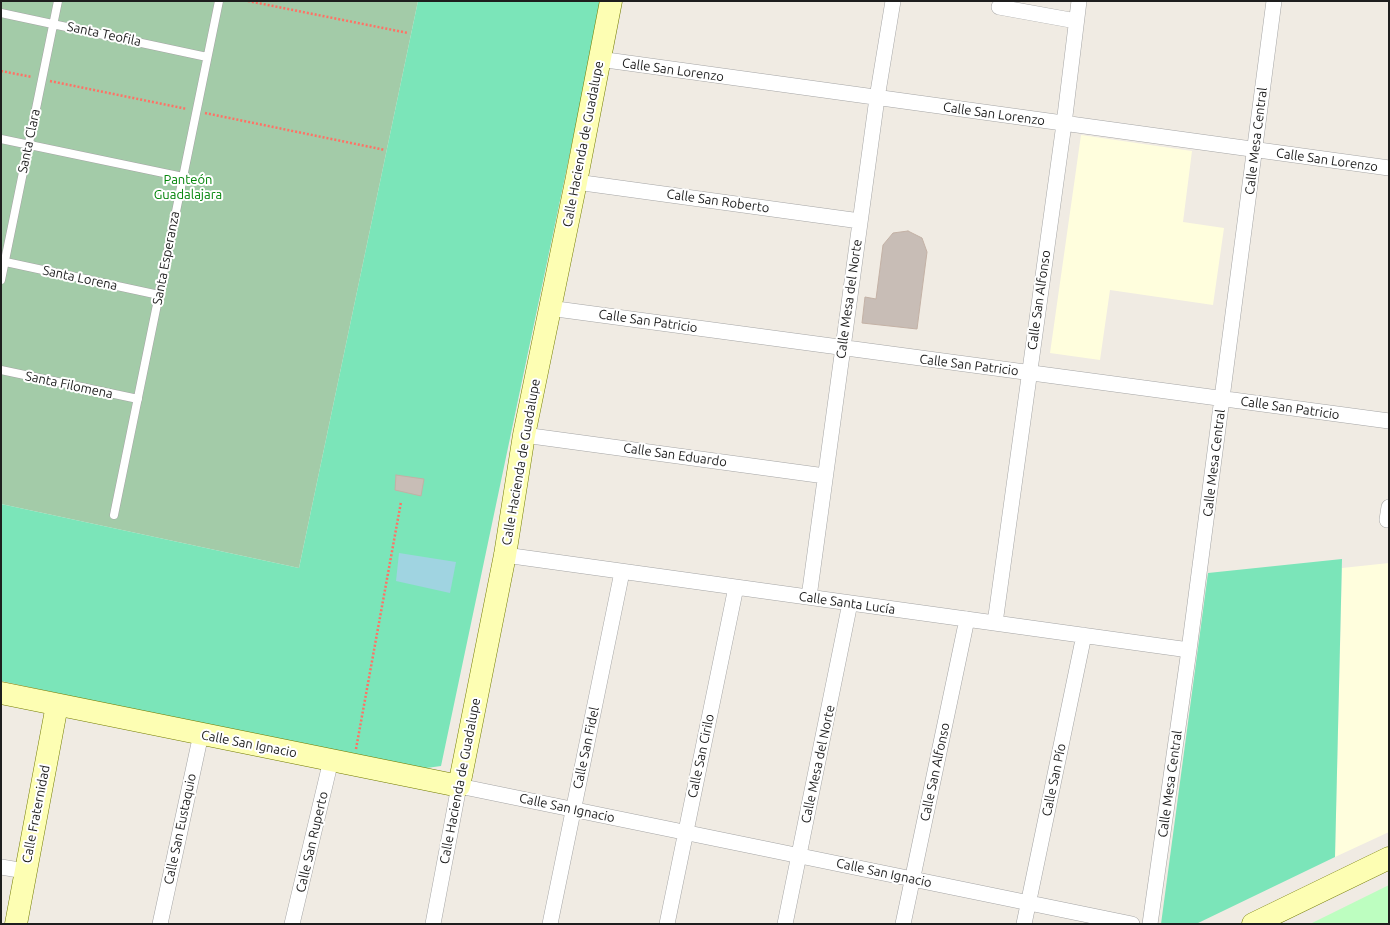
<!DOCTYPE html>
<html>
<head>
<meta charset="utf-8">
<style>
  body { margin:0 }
  #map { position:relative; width:1390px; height:925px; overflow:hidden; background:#f0ebe3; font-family:Ubuntu,sans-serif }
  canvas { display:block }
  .frame { position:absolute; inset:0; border:2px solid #1e1e1e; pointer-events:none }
</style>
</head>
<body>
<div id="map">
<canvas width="1390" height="925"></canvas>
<div class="frame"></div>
</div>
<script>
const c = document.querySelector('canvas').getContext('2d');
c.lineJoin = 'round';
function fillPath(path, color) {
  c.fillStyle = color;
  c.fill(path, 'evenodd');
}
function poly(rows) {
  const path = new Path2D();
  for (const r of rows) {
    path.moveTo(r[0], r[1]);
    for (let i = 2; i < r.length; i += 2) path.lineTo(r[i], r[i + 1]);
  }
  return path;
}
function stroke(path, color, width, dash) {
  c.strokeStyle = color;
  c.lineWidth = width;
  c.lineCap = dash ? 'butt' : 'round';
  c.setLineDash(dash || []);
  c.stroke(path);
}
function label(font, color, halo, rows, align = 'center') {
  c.font = font + ' Ubuntu,sans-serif';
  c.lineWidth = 4;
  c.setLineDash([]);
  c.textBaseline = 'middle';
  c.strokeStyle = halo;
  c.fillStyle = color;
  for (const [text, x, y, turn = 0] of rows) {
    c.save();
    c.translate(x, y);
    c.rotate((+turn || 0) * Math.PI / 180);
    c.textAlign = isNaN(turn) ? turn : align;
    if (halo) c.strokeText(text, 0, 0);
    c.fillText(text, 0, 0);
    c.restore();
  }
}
fillPath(poly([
  [1081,135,1192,151,1183,222,1224,228,1213,305,1110,290,1100,360,1050,353],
  [1389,563,1389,832,1335,857,1342,568]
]), '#fffedd');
fillPath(poly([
  [1,1,418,1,299,568,1,504]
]), '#a3cba8');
fillPath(poly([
  [1389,885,1389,924,1310,924]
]), '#bdfec0');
fillPath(poly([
  [418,1,602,1,441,766,412,770,1,681,1,504,299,568],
  [1342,559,1335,857,1196,924,1161,924,1208,573]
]), '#7be5b9');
fillPath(poly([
  [399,553,456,562,450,593,396,581]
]), '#a0d4e1');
const building = poly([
  [908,231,922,238,927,252,917,329,862,323,865,297,876,299,883,245,893,233,908,231],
  [396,475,424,479,421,496,395,490,396,475]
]);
fillPath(building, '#c8bdb6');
stroke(building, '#c3b1a5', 1);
const lane = poly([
  [1,13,207,57],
  [1,139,183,177],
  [1,261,159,295],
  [1,280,58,1],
  [1,370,138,399],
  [114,515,219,1]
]);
const street = poly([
  [999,7,1076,21],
  [599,59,1389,168],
  [576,182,860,221],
  [549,308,1389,421],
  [524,435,825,476],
  [1387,520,1389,507],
  [505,555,1189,650],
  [809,597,877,98,893,1],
  [995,623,1064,124,1079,1],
  [1,867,25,871],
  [160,924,201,734],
  [292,924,331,760],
  [433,924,459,786,1132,924],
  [550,924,622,572],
  [667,924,736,587],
  [785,924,850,603],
  [903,924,967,619],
  [1024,924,1084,635],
  [1150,924,1189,650,1274,1]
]);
const secondary = poly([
  [1,693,459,786,505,555,524,435,576,182,611,1],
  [16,924,57,705],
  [1253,924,1389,858]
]);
stroke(lane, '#a5a5a5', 9);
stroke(street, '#a5a5a5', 16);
stroke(secondary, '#717a00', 23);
stroke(poly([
  [248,1,408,33],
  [1,71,32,77],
  [50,81,187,109],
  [205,113,385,150],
  [356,749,401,502]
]), '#ff7165', 2.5, [2, 2]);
stroke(lane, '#fff', 8);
stroke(street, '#fff', 15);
stroke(secondary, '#fdfeb3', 22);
label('13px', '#1e1e1e', '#fff', [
  ["Santa Teofila",104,34,12],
  ["Calle San Lorenzo",673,70,8],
  ["Calle San Lorenzo",994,114,8],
  ["Santa Clara",29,141,-78],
  ["Calle Mesa Central",1256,141,-83],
  ["Calle Hacienda de Guadalupe",583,144,-79],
  ["Calle San Lorenzo",1327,160,8],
  ["Calle San Roberto",718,201,8],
  ["Santa Esperanza",166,258,-79],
  ["Santa Lorena",80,278,12],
  ["Calle Mesa del Norte",849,299,-82],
  ["Calle San Alfonso",1039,300,-82],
  ["Calle San Patricio",648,321,8],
  ["Calle San Patricio",969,365,7],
  ["Santa Filomena",69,385,12],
  ["Calle San Patricio",1290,408,8],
  ["Calle San Eduardo",675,455,8],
  ["Calle Hacienda de Guadalupe",521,462,-80],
  ["Calle Mesa Central",1214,463,-83],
  ["Calle Santa Lucía",847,603,8],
  ["Calle San Ignacio",249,744,11],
  ["Calle San Fidel",586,748,-78],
  ["Calle San Cirilo",701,756,-78],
  ["Calle Mesa del Norte",818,764,-78],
  ["Calle San Alfonso",935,772,-78],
  ["Calle San Pío",1054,780,-78],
  ["Calle Hacienda de Guadalupe",460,781,-79],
  ["Calle Mesa Central",1170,784,-82],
  ["Calle San Ignacio",567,808,12],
  ["Calle Fraternidad",36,814,-79],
  ["Calle San Eustaquio",180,829,-78],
  ["Calle San Ruperto",312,842,-77],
  ["Calle San Ignacio",884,873,12]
]);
label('13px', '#03850a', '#fff', [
  ["Panteón",188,180],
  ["Guadalajara",188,195]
]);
</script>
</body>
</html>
